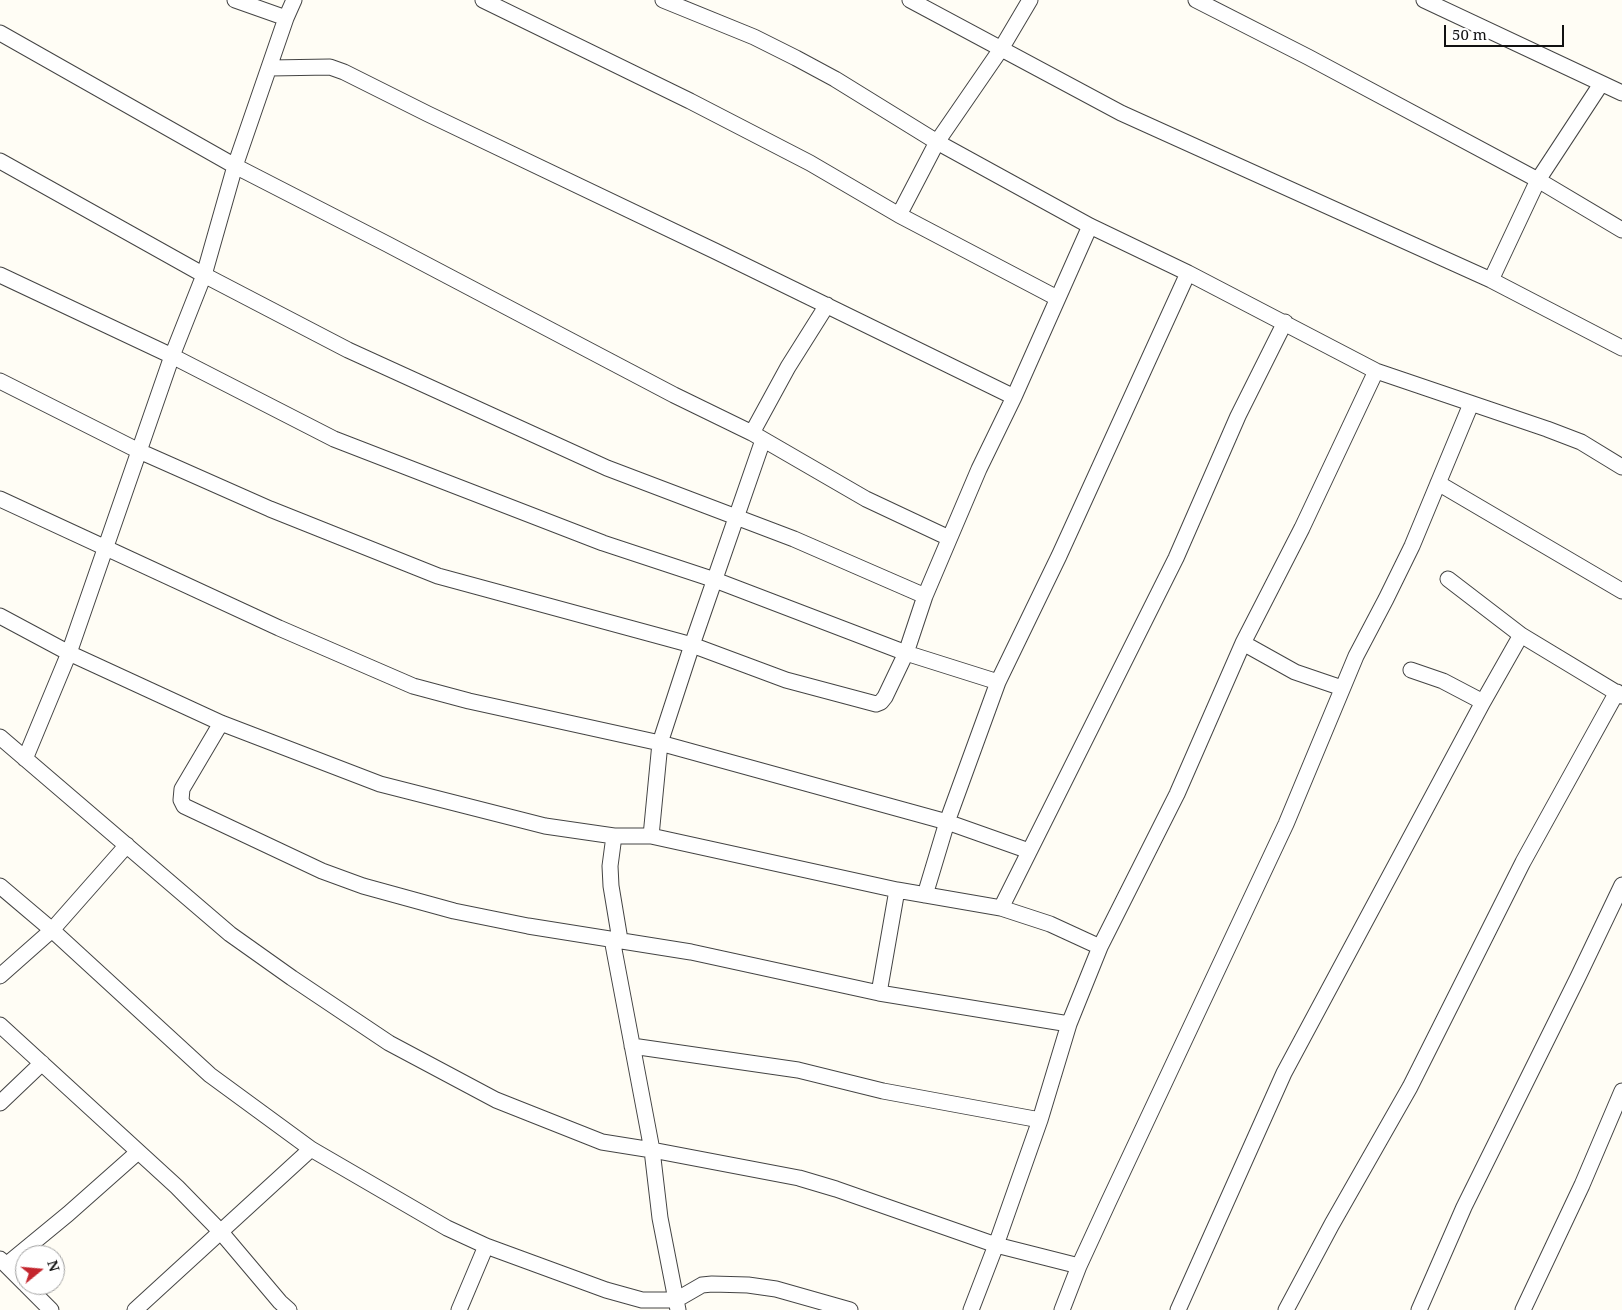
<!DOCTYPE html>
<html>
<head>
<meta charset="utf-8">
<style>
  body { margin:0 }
  #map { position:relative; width:1622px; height:1310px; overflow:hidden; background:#fffdf5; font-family:"Noto Serif",serif }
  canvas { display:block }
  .north { position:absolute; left:15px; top:1245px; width:50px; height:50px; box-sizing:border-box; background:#fff; border:1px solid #a0a0a0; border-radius:50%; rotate:73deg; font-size:14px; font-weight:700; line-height:20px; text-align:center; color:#111 }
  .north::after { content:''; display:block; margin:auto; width:18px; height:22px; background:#c4262e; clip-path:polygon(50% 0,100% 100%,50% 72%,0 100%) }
  .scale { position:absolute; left:1444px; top:25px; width:120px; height:22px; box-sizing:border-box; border:2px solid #111; border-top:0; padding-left:6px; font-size:15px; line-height:18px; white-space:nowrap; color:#111; -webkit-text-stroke:4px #fff; paint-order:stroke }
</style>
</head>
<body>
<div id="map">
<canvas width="1622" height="1310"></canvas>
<div class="north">N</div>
<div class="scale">50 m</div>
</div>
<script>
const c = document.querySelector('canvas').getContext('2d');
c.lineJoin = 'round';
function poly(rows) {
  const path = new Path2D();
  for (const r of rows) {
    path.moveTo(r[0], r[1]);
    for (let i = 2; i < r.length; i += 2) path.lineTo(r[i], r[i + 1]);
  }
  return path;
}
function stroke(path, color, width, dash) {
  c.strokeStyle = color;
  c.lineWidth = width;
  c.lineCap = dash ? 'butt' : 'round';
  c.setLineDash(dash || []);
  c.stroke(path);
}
const minor = poly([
  [235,0,286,18],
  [483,0,690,101,810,163,899,215,1057,298],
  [663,0,754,37,796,58,835,79,937,142,1090,226,1188,273,1376,371,1547,429,1581,442,1622,467],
  [910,0,1121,113,1491,280,1622,348],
  [1196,0,1308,57,1538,180,1622,230],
  [1424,0,1622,93],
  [0,33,235,166,387,244,674,395,752,433,866,499,949,538],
  [270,68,330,67,344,72,428,114,715,251,1014,397],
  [0,161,204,275,348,350,607,468,794,539,925,596],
  [899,215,937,142,1001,49,1030,0],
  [0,275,172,356,334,439,603,543,715,580,906,653,998,682],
  [1491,280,1538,180,1601,84],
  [0,381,139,451,270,509,438,576,692,645,786,680,876,704,881,702,885,697,906,653,925,596,979,469,1014,397,1090,226],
  [752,433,788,367,827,305],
  [1438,483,1622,591],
  [0,499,279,628,413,686,469,701,660,743,947,822,1029,851],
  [1448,579,1521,635,1622,696],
  [0,616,69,653,221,723,380,784,545,826,614,836,651,836,897,890,1001,908,1050,924,1100,947],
  [1243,643,1295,672,1342,688],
  [1411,670,1443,681,1483,702],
  [221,723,182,789,181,800,184,806,322,871,363,886,454,911,528,926,691,952,879,993,1069,1024],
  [0,737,230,934,292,978,389,1043,496,1100,602,1142,652,1150,799,1178,836,1189,996,1245,1079,1266],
  [25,759,69,653,172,356,204,275,235,166,286,18,294,0],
  [614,836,610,866,611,886,620,940],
  [651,836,660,743,692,645,763,440],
  [0,886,52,930,210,1075,311,1149,447,1228,486,1246,606,1290,642,1300,676,1300,702,1285,712,1284,748,1285,776,1289,850,1310],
  [925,895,947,822,998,682,1059,556,1188,273],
  [1001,908,1176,558,1238,416,1285,322],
  [612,939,652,1150,660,1218,678,1310],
  [0,976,52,930,127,845],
  [879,993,897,890],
  [0,1025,177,1187,220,1231,280,1302,289,1310],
  [632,1046,798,1070,883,1091,1040,1120],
  [0,1103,42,1063],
  [0,1259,25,1284],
  [6,1265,68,1214,138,1152],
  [26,1285,51,1310],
  [135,1310,311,1149],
  [459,1310,486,1246],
  [971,1310,996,1245,1040,1120,1069,1024,1100,947,1177,794,1243,643,1302,528,1376,371],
  [1062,1310,1079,1266,1108,1203,1286,824,1356,656,1386,599,1412,546,1471,404],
  [1178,1310,1284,1073,1483,702,1521,635],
  [1286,1310,1332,1224,1410,1087,1523,862,1617,692],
  [1419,1310,1464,1207,1578,977,1622,885],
  [1523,1310,1582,1185,1622,1091]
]);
stroke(minor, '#444', 17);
stroke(minor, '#fff', 15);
</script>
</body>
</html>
